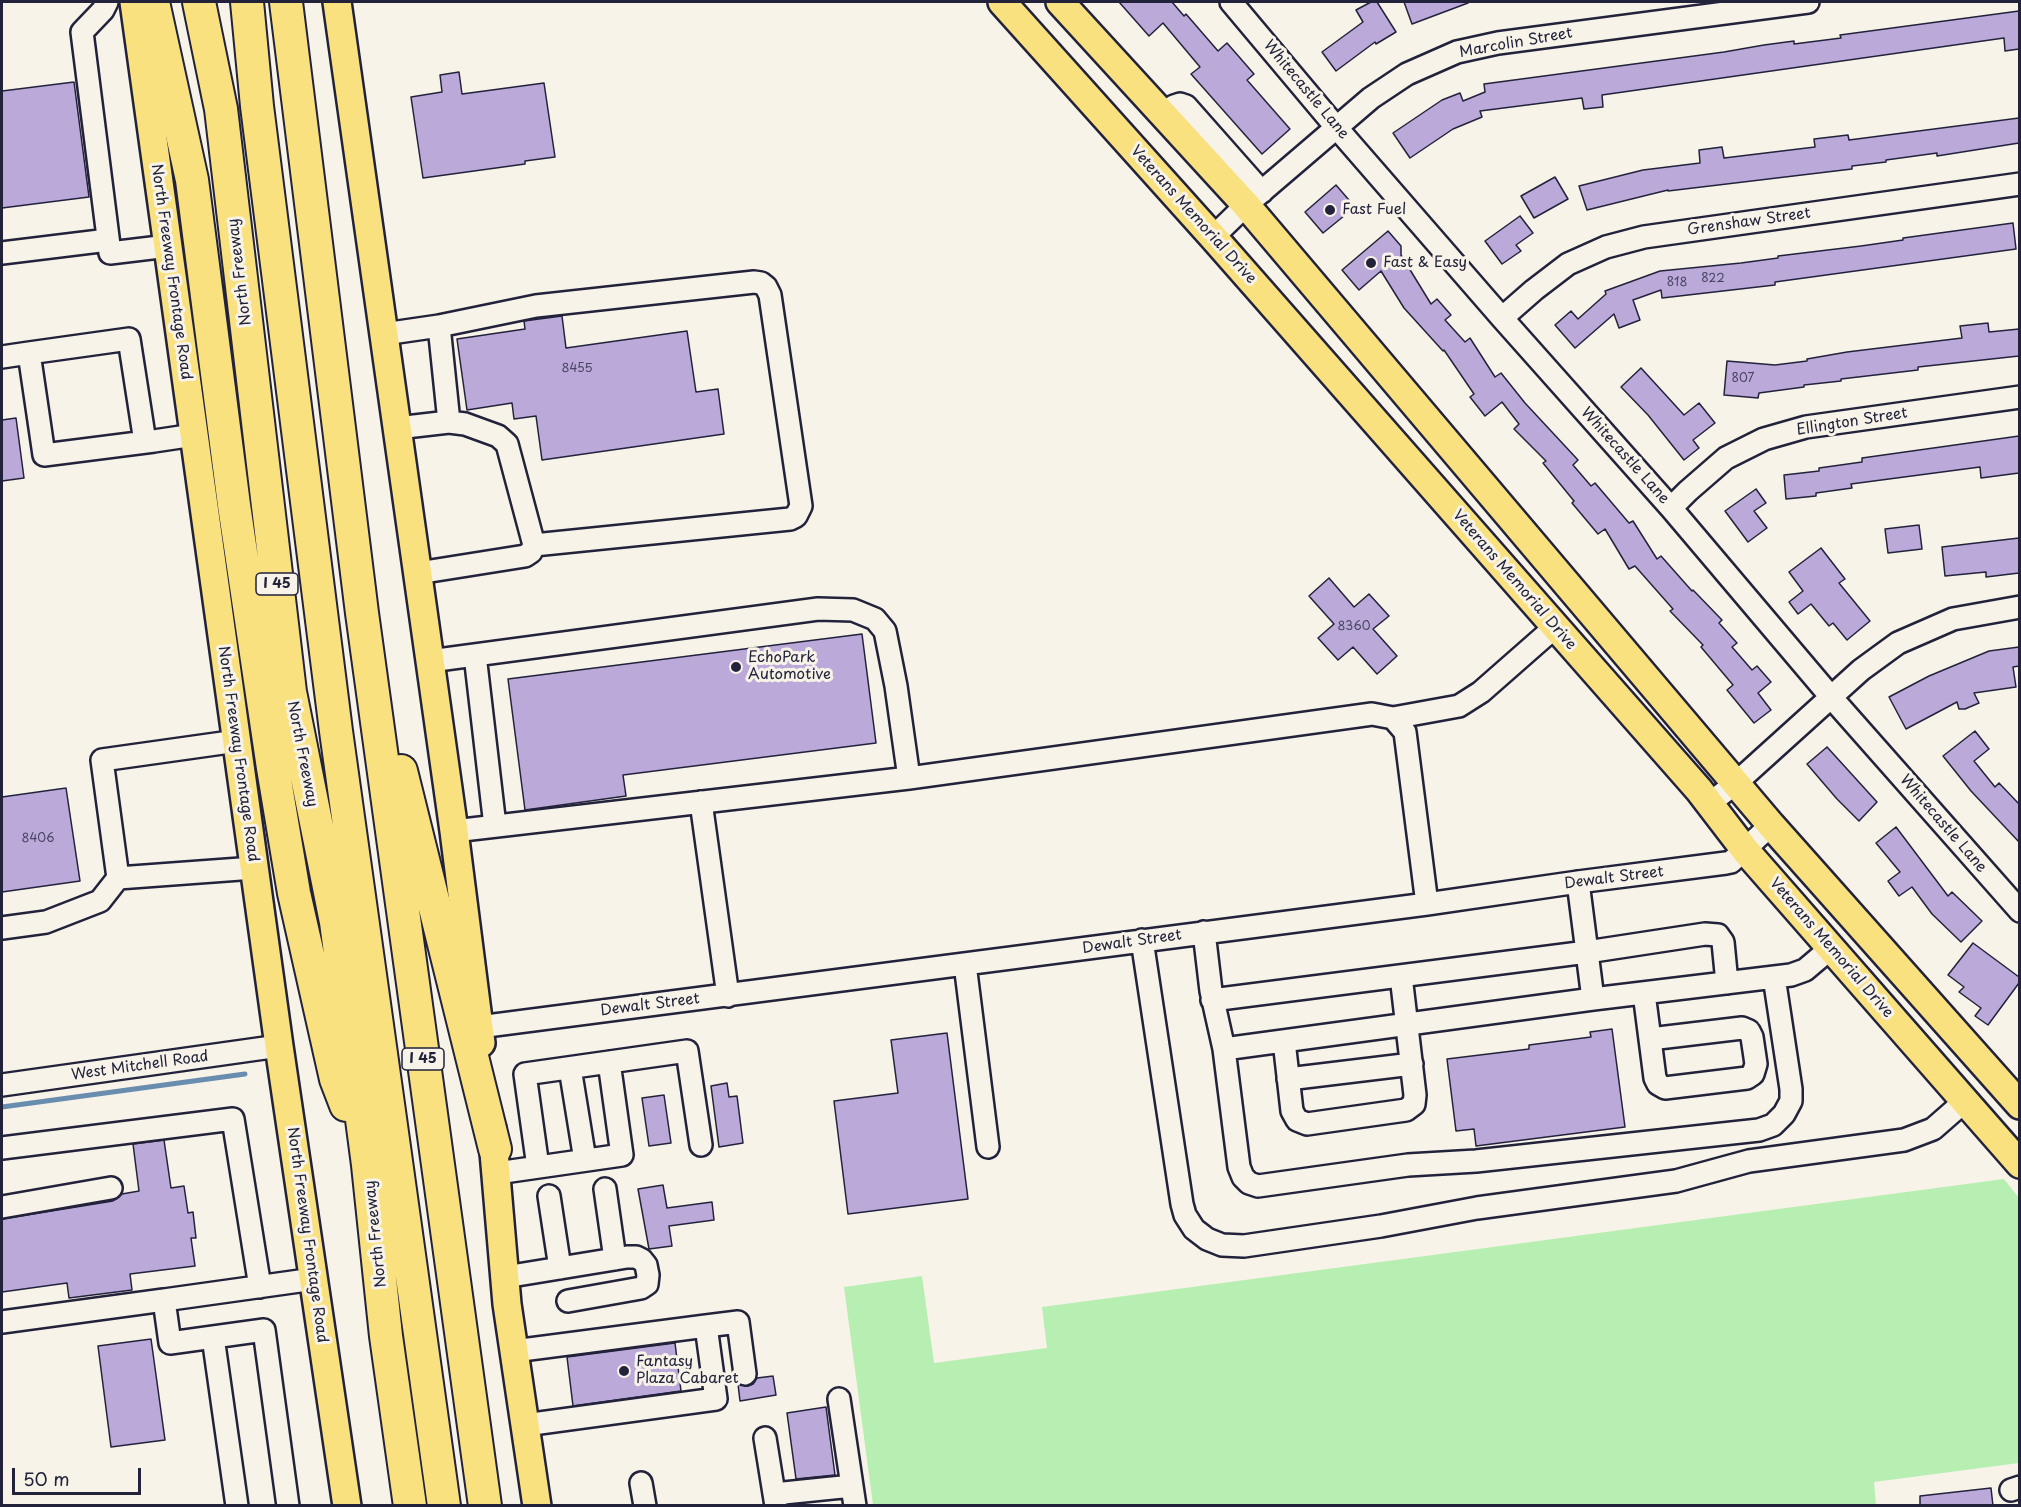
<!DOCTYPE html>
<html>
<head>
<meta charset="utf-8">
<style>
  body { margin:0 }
  #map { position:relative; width:2021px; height:1507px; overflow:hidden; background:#f7f3e8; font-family:"Playpen Sans",sans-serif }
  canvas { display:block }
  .frame { position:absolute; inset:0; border:3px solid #22223b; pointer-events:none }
  .scale { position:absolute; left:12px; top:1468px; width:129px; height:27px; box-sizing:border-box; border:3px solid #22223b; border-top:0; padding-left:8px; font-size:18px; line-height:21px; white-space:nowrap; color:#22223b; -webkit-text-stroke:4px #f7f3e8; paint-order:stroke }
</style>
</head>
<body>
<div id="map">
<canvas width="2021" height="1507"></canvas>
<div class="frame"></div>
<div class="scale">50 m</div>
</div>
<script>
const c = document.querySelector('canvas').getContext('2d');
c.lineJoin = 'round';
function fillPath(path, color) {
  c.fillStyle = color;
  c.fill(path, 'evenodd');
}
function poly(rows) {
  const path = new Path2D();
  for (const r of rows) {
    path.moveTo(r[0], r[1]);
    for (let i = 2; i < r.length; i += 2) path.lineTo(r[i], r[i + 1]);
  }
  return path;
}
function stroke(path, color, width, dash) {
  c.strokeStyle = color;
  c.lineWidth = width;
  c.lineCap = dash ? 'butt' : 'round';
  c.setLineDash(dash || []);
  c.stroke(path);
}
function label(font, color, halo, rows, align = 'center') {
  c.font = font + ' "Playpen Sans",sans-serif';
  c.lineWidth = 6;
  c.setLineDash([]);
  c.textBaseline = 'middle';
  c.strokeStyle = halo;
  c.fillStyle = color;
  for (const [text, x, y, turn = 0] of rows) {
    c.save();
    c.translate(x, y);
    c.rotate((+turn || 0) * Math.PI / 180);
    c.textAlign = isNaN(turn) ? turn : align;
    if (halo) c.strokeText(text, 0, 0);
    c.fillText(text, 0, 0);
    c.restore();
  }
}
fillPath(poly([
  [2004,1179,2019,1198,2019,1463,1874,1482,1876,1505,873,1505,844,1287,922,1276,934,1363,1047,1348,1042,1307]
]), '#b7efb2');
stroke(poly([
  [2,1107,245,1074]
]), '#698dae', 5);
const building = poly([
  [1119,2,1172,2,1184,16,1186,14,1218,51,1227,43,1254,74,1247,80,1290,129,1262,154,1191,74,1200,67,1163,23,1149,36,1119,2],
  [1371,2,1377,2,1396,32,1376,44,1375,42,1336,71,1322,52,1363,22,1356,10,1371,2],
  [1404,2,1468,2,1468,3,1412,24,1404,2],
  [2019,11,2019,49,2005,51,2004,38,1602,95,1603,107,1584,109,1582,98,1480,111,1482,117,1453,129,1410,158,1393,133,1442,100,1460,93,1463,101,1485,92,1484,84,1724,52,1764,45,1794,41,1794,44,1841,38,1840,35,2019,11],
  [459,72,462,94,544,83,555,157,525,161,525,164,423,178,411,97,442,92,440,75,459,72],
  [74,82,89,197,2,208,2,91,74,82],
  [2019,118,2019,143,1937,156,1937,153,1886,160,1886,162,1852,166,1852,169,1668,191,1668,190,1587,210,1579,186,1643,170,1700,163,1699,150,1722,147,1724,158,1815,147,1814,139,1848,135,1849,140,2019,118],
  [1555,177,1568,199,1534,218,1521,196,1555,177],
  [1336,185,1355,207,1323,233,1305,212,1336,185],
  [1520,216,1533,233,1516,245,1521,251,1502,264,1485,241,1520,216],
  [2013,223,2016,249,1775,282,1775,285,1662,298,1661,290,1633,300,1640,320,1619,328,1614,314,1575,348,1555,325,1571,311,1578,319,1606,294,1605,291,1660,271,1741,263,1778,258,1778,256,1861,246,1903,240,1903,238,2013,223],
  [1388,231,1401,246,1401,255,1431,304,1437,299,1451,315,1445,320,1465,342,1470,338,1495,377,1501,373,1525,403,1578,460,1573,465,1591,486,1595,483,1629,523,1633,521,1657,559,1661,556,1692,591,1693,590,1722,620,1719,623,1737,643,1732,647,1752,670,1757,666,1771,682,1758,693,1771,710,1754,723,1727,690,1733,685,1701,647,1703,645,1670,611,1673,609,1635,566,1629,569,1605,529,1598,534,1572,503,1574,501,1543,463,1546,461,1514,429,1519,424,1502,402,1485,416,1470,397,1474,394,1444,350,1443,351,1404,308,1381,271,1359,290,1342,270,1388,231],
  [562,316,566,348,687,331,696,392,718,389,724,434,542,460,536,416,514,419,512,403,467,410,457,339,525,329,524,321,562,316],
  [1988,323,1989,332,2019,329,2019,356,1918,367,1918,370,1841,379,1841,381,1804,385,1804,387,1759,393,1758,398,1724,395,1727,361,1775,365,1807,361,1807,359,1847,352,1962,338,1960,326,1988,323],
  [1641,368,1684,415,1699,403,1715,423,1693,440,1699,448,1684,460,1648,415,1621,387,1641,368],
  [16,418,24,478,2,481,2,420,16,418],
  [2019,436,2019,473,1981,478,1980,467,1851,484,1852,488,1816,493,1816,496,1786,499,1784,475,1819,471,1819,468,1862,462,1862,458,2019,436],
  [1756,489,1766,503,1754,511,1767,528,1748,542,1725,511,1756,489],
  [1919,525,1922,549,1888,553,1885,529,1919,525],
  [2019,538,2019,573,1986,577,1986,572,1945,576,1942,547,2019,538],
  [1821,548,1845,579,1839,583,1870,621,1847,640,1833,623,1829,626,1811,604,1798,614,1789,602,1803,591,1789,572,1821,548],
  [1329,578,1354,607,1369,594,1389,616,1373,629,1397,656,1377,674,1353,647,1338,660,1318,638,1334,624,1309,596,1329,578],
  [862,634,876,743,623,775,626,796,525,810,508,679,862,634],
  [2019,647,2019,666,2013,667,2016,687,1974,693,1979,703,1965,709,1959,709,1957,702,1906,729,1889,697,1929,676,1989,651,2019,647],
  [1975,731,1989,749,1974,761,1995,787,1999,783,2019,804,2019,842,1971,791,1943,756,1975,731],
  [1827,747,1877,802,1859,821,1837,799,1807,764,1827,747],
  [66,788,80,881,2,892,2,797,66,788],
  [1896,827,1948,896,1952,892,1982,921,1961,942,1932,914,1912,887,1899,896,1888,881,1900,872,1876,843,1896,827],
  [1973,943,2019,977,2019,983,1988,1025,1975,1016,1981,1008,1959,992,1964,987,1948,975,1973,943],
  [1612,1029,1625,1127,1476,1146,1474,1129,1456,1131,1447,1059,1529,1049,1529,1045,1591,1037,1590,1032,1612,1029],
  [947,1033,968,1199,848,1214,834,1101,898,1093,891,1040,947,1033],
  [727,1083,729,1097,737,1096,743,1143,719,1147,711,1086,727,1083],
  [664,1095,671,1143,649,1146,642,1098,664,1095],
  [164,1140,171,1188,184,1186,188,1213,193,1212,196,1238,191,1238,195,1266,130,1274,132,1290,69,1298,67,1283,2,1292,2,1219,113,1201,122,1194,139,1191,133,1144,164,1140],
  [663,1185,667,1208,712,1202,714,1220,669,1226,672,1246,649,1249,638,1189,663,1185],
  [151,1339,165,1440,111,1447,98,1346,151,1339],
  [675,1343,681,1391,573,1406,567,1357,675,1343],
  [773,1376,776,1395,740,1401,738,1384,747,1386,753,1384,757,1378,773,1376],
  [826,1407,835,1475,796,1479,787,1413,826,1407],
  [1991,1488,1993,1506,1920,1506,1920,1496,1991,1488]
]);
fillPath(building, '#bba9d9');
stroke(building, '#22223b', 1.5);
const minor = poly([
  [107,2,103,10,82,32,110,253,168,246],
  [1231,2,1336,127,1502,318,1671,508,1831,697,2020,911],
  [1163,115,1174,106,1180,104,1186,106,1262,192],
  [1213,237,1246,205,1371,98,1407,74,1457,52,1498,43,1808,2],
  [2,253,108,240],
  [1502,318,1534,290,1568,264,1606,247,1644,237,2020,184],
  [439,326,536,306,754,282,761,283,766,287,770,295,801,506,796,516,790,519,534,545],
  [384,334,439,326,449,422],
  [2,357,29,353],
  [397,428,449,422,465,424,498,436,507,444,534,545,531,552,525,556,418,573],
  [145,442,129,339,29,353,44,455,154,441,194,435],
  [1671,508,1688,491,1726,458,1764,439,1806,427,2020,397],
  [475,655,495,826],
  [430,661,818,609,853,610,875,619,885,631,896,686,909,778],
  [1393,718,1459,706,1481,692,1555,627],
  [237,741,102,760,118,878,254,868],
  [701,802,728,996],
  [1710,803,1736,783,1861,670,1898,643,1953,619,2020,607],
  [454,831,909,778,1372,714,1393,718,1405,732,1427,904],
  [1578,882,1593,999],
  [2,928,46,922,100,901,118,878],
  [1204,932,1211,991,1224,1049,1239,1167,1243,1177,1249,1183,1258,1186,1408,1165,1476,1161,1759,1130,1773,1125,1784,1114,1791,1101,1791,1089,1774,977],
  [1142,940,1182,1204,1185,1215,1194,1229,1207,1239,1222,1245,1244,1246,1381,1226,1477,1208,1676,1181,1749,1161,1904,1140,1933,1129,1965,1101],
  [965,964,988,1147],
  [1644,993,1655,1078,1658,1084,1665,1088,1747,1078,1753,1074,1756,1064,1752,1037,1749,1031,1742,1028,1650,1039],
  [1212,1000,1587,952,1705,934,1718,935,1723,942,1727,983],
  [479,1027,1427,904,1578,882,1726,863,1731,862,1771,825],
  [1284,1041,1292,1111,1297,1120,1307,1124,1406,1110,1414,1104,1415,1095,1401,976],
  [1224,1049,1593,999,1791,975,1805,970,1831,948],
  [570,1068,585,1160],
  [1288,1079,1412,1064],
  [2,1085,279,1046],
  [2,1148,233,1119,260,1287],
  [538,1167,525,1074,687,1051,701,1145],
  [497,1173,622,1155,609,1062],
  [605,1189,615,1259],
  [549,1196,560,1268],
  [2,1207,111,1188],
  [505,1277,627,1257,636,1257,642,1260,646,1265,648,1275,647,1284,641,1288,568,1301],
  [2,1322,164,1300],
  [706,1326,738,1322,745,1374],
  [213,1337,237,1506],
  [514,1351,706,1326,716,1399,525,1425],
  [839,1399,855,1506],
  [765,1438,776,1506],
  [641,1483,645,1506],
  [2011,1490,2020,1487],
  [774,1494,852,1486],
  [288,1506,264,1330,170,1343,164,1300,314,1279]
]);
const major = poly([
  [134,2,279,1046,347,1506],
  [337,2,454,831,481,1043],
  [1002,2,1213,237,1699,790,1745,850,2020,1164],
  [1060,2,1246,205,1771,825,2020,1105],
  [492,1129,507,1304,537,1506]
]);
const highway = poly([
  [153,2,192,180,234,505,273,768,294,893,336,1079,346,1105],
  [199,2,221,109,290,692,336,922,368,1165,386,1336,410,1506],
  [247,2,257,106,336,731,444,1506],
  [286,2,362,613,485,1506],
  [401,771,495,1149]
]);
stroke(minor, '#22223b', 26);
stroke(major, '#22223b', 32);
stroke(highway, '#22223b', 36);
stroke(minor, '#f7f3e8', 21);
stroke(major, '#fae180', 27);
stroke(highway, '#fae180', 32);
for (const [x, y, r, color] of [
  [1330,210,6,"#22223b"],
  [1371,263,6,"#22223b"],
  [736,667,6,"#22223b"],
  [624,1371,6,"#22223b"]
]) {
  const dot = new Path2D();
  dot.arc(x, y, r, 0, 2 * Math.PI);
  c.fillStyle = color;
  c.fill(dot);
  stroke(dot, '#f7f3e8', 2);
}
label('12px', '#484462', null, [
  ["822",1713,279],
  ["818",1677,283],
  ["8455",577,369],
  ["807",1743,379],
  ["8360",1354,627],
  ["8406",38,839]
]);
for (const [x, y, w] of [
  [277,584,42],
  [423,1059,42]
]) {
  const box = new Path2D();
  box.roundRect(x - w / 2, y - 11, w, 22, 4.5);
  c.fillStyle = '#f7f3e8';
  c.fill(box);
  stroke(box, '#22223b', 1.5);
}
label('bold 14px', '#22223b', null, [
  ["I 45",277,584],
  ["I 45",423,1059]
]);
label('15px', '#22223b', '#f7f3e8', [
  ["Marcolin Street",1516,43,-10],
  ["Whitecastle Lane",1306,90,50],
  ["Veterans Memorial Drive",1193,215,48],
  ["Grenshaw Street",1749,222,-8],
  ["North Freeway Frontage Road",171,272,82],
  ["North Freeway",240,272,-97],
  ["Ellington Street",1852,422,-9],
  ["Whitecastle Lane",1625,456,48],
  ["Veterans Memorial Drive",1514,580,49],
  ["North Freeway Frontage Road",238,754,82],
  ["North Freeway",302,754,79],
  ["Whitecastle Lane",1943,824,49],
  ["Dewalt Street",1614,878,-7],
  ["Dewalt Street",1132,942,-8],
  ["Veterans Memorial Drive",1831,948,49],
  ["Dewalt Street",650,1005,-7],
  ["West Mitchell Road",140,1066,-8],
  ["North Freeway",376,1234,-96],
  ["North Freeway Frontage Road",307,1235,82]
]);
label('15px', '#22223b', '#f7f3e8', [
  ["Fast Fuel",1342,210],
  ["Fast & Easy",1383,263],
  ["EchoPark",748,658],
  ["Automotive",748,675],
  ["Fantasy",636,1362],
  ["Plaza Cabaret",636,1379]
], 'left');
</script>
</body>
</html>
